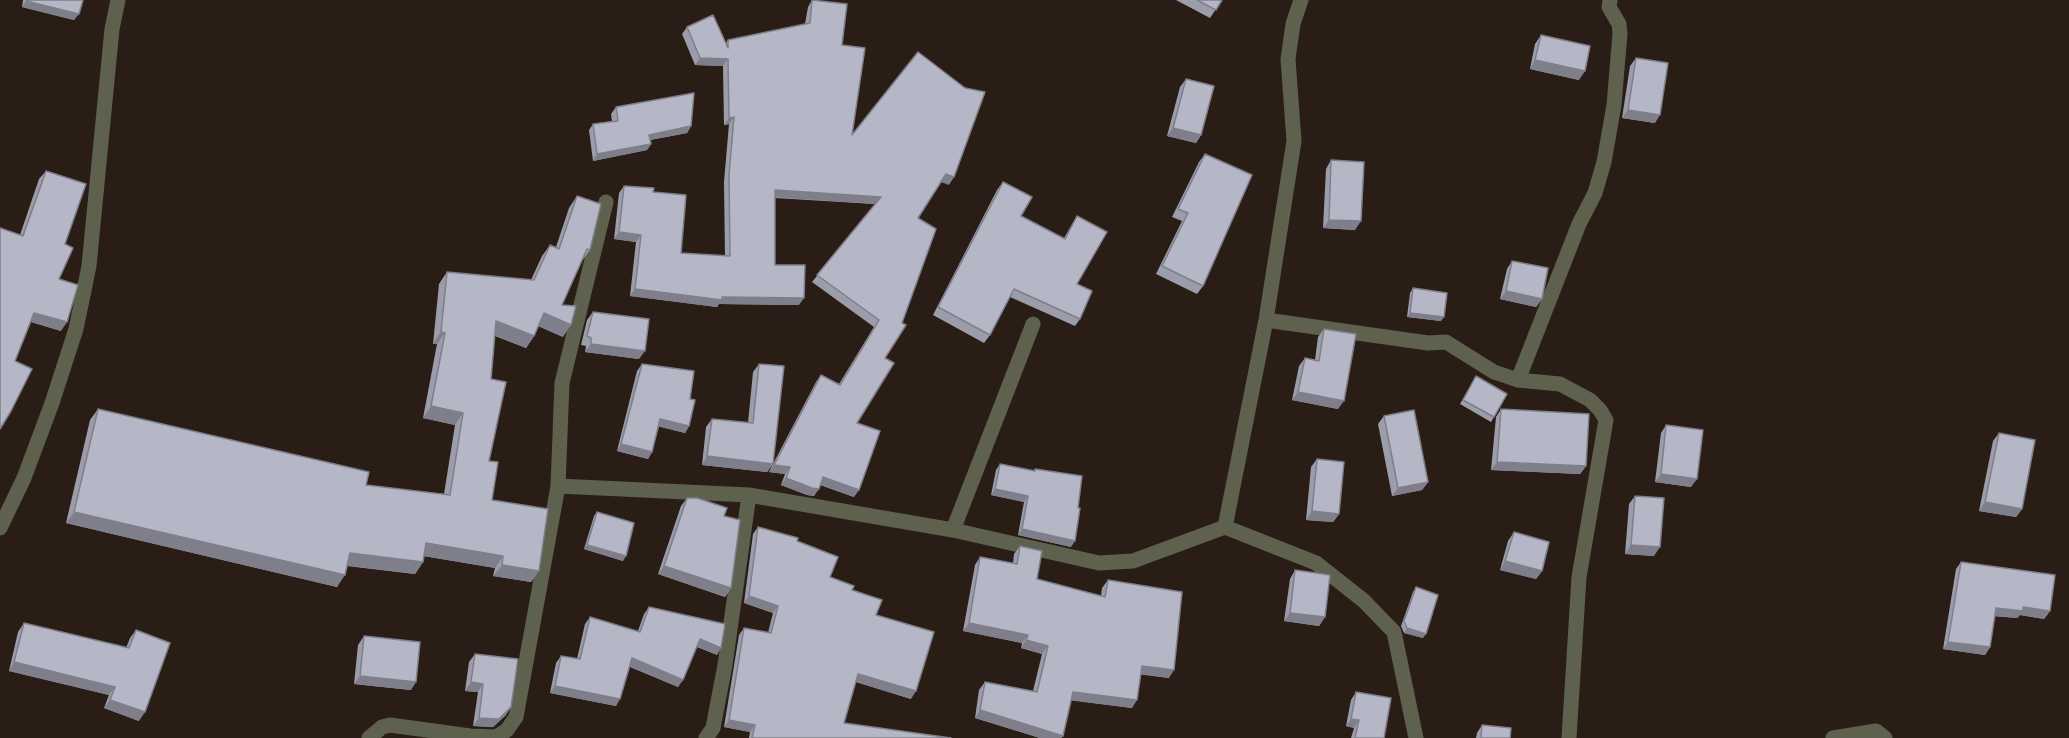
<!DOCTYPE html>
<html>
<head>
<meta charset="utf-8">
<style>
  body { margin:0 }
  canvas { display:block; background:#291d15 }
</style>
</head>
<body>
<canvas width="2069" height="738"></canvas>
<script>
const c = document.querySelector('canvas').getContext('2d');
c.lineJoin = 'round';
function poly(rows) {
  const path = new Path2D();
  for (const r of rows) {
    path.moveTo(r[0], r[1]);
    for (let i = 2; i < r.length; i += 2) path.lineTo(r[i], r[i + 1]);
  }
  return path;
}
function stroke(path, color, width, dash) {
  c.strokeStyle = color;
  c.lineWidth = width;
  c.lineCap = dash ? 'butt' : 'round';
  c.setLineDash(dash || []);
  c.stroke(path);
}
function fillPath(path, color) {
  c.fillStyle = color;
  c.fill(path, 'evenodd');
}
stroke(poly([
  [1266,320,1428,343,1446,342,1494,372,1518,380,1560,384,1590,400,1600,410,1606,420,1579,577,1569,738],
  [1518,380,1579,224,1595,193,1604,162,1614,105,1620,33,1619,24,1609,7,1610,0],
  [558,486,749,495,953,530,1099,563,1133,561,1225,527,1316,563,1364,601,1394,632,1416,738],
  [1225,527,1266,320,1294,141,1288,59,1293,24,1301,0],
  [0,528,24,478,52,403,76,329,89,266,112,29,118,0],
  [953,530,1033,324],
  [369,738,382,727,390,725,470,736,496,737,507,730,516,717,558,486,562,383,606,202],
  [706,738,713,728,725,665,749,495],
  [1833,738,1876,731,1885,738]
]), '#5d614e', 15);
fillPath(poly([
  [23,0,83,0,74,20,22,7],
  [812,0,842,45,852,135,949,185,941,182,918,218,885,358,857,423,854,497,820,485,814,496,807,495,781,485,785,474,769,472,773,464,767,472,702,465,706,427,712,419,748,423,753,372,759,364,773,464,816,382,821,375,839,384,874,327,812,282,875,204,775,198,775,265,799,305,719,304,717,307,630,296,636,242,614,239,619,193,624,186,653,192,681,253,725,256,724,182,729,124,724,125,723,66,695,65,682,34,687,27,726,43,728,40,805,24,808,7],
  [1176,0,1222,0,1210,18],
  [1541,35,1579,80,1530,69,1535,44],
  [1636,58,1655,123,1622,118,1630,66],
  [1186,79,1201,135,1196,143,1167,136,1180,87],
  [616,107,691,126,687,133,650,140,651,144,647,150,593,161,589,130,593,124,612,121,611,114],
  [1205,154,1203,286,1197,294,1156,274,1182,221,1172,217,1199,162],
  [1331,160,1355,230,1323,228,1326,169],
  [46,171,65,244,59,279,61,331,31,322,15,361,20,235,39,179],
  [1003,182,1021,216,1064,238,1077,216,1077,284,1080,319,1075,326,1010,297,990,335,984,343,933,315,997,190],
  [577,196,590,250,582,261,562,305,563,337,538,326,534,336,526,348,495,336,491,379,489,461,492,500,539,571,531,582,493,576,495,568,424,556,423,562,415,574,347,566,337,587,66,523,90,420,98,409,366,485,444,494,455,425,423,418,437,344,433,344,439,284,447,272,531,280,542,256,550,245,556,247,569,208],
  [1512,261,1542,299,1536,307,1500,299,1507,269],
  [1413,288,1441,321,1407,317,1410,293],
  [593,312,639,359,585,352,586,346,581,345,587,320],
  [1324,329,1338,409,1292,400,1299,366,1305,358,1315,360,1318,337],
  [642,364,690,399,689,426,685,433,659,426,652,452,648,459,617,451,637,371],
  [1476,376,1494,417,1491,422,1460,404],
  [1501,409,1586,466,1580,474,1491,470,1496,417],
  [1384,416,1428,482,1422,490,1392,496,1378,424],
  [1666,425,1691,487,1655,482,1661,433],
  [1999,433,2022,509,2016,517,1979,511,1993,441],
  [1317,459,1339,514,1333,522,1306,520,1311,467],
  [1000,464,1034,471,1035,469,1071,547,1018,535,1024,502,991,495,996,470],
  [1635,496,1654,556,1625,554,1629,504],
  [687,498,724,516,731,588,725,597,658,574,681,506],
  [597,512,623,561,584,549,594,516],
  [758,527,797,541,830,577,852,590,876,615,911,699,856,682,844,723,951,738,749,738,750,732,724,727,739,635,744,628,768,633,773,613,744,603,753,534],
  [1514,532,1542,571,1536,579,1500,570,1508,541],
  [1020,546,1037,579,1101,596,1102,588,1108,580,1169,678,1140,674,1132,708,1071,700,1063,736,1061,738,1040,738,975,718,979,690,985,682,1033,691,1042,654,1021,648,1022,643,963,631,975,565,980,557,1013,563,1014,554],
  [1961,562,2050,611,2044,619,2020,615,2017,618,1995,616,1990,647,1985,655,1943,649,1956,569],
  [1295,570,1325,617,1319,626,1284,621,1290,579],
  [1416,587,1423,638,1404,633,1401,626,1413,592],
  [649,607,717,655,697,647,678,687,630,667,616,706,550,693,556,663,561,656,577,659,585,624,590,617,638,631,644,614],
  [24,623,126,648,130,638,136,630,139,721,104,708,109,695,9,671,18,632],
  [364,636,411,690,354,684,358,645],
  [475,654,506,715,493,727,473,726,478,692,465,691,469,662],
  [1356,692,1384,738,1351,738,1354,728,1346,726,1351,700],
  [1482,725,1510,738,1476,738,1477,733]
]), '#9c9daa');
fillPath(poly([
  [26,1,79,14,74,20,22,7],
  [700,58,728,59,723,66,695,65],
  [1535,60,1585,71,1579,80,1530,69],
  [1628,110,1660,115,1655,123,1622,118],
  [734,117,729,124,724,125,729,118],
  [691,126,687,133,645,141,649,135],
  [1173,128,1201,135,1196,143,1167,136],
  [651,144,647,150,593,161,597,154],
  [946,174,954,177,949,185,941,181],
  [775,190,881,197,876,204,770,197],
  [1329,220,1361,221,1355,230,1323,228],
  [619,232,641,235,636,242,614,239],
  [635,289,804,298,799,305,719,304,717,307,630,296],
  [1506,291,1542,299,1536,307,1500,299],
  [34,313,67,322,61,331,28,321],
  [544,313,571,325,563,337,536,325],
  [1410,313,1444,317,1441,321,1407,317],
  [496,321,534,336,526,348,488,333],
  [441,332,445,333,437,344,433,344],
  [591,344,645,351,639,359,585,352],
  [1298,392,1344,401,1338,409,1292,400],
  [431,406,463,413,455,425,423,418],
  [660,419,689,426,685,433,656,426],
  [621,444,652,452,648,459,617,451],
  [707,456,773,464,767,472,702,465],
  [1497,462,1586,466,1580,474,1491,470],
  [774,465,790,467,785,474,769,472],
  [1661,474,1697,479,1691,487,1655,482],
  [823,477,859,490,854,497,818,484],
  [786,478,819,489,814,496,807,495,781,485],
  [1428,482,1422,490,1392,496,1398,488],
  [995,489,1028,496,1024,502,991,495],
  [1985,502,2022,509,2016,517,1979,511],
  [1312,511,1339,514,1333,522,1306,520],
  [74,512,345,575,337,587,66,523],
  [1022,529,1075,541,1071,547,1018,535],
  [426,543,503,556,495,568,417,555],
  [587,545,626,556,623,561,584,549],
  [1631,545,1660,547,1654,556,1625,554],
  [350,553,423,562,415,574,342,565],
  [1505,561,1542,571,1536,579,1500,570],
  [502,565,539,571,531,582,493,576],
  [664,566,731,588,725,597,658,574],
  [749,596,778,606,773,613,744,603],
  [2023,607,2050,611,2044,619,2020,615,2017,618,1990,616,1996,608],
  [1290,613,1325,617,1319,626,1284,621],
  [969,623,1028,635,1022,643,963,631],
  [1407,628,1426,634,1423,638,1404,633],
  [700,639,721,648,717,655,696,646],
  [1026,640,1048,646,1042,654,1021,648],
  [1948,642,1990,647,1985,655,1943,649],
  [632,658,683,680,678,687,627,665],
  [14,662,115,687,109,695,9,671],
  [1142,666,1174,670,1169,678,1136,674],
  [858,674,916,691,911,699,853,681],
  [360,676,416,682,411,690,354,684],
  [471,682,483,684,478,692,465,691],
  [555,686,620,699,616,706,550,693],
  [1073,692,1137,700,1132,708,1067,700],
  [110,700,145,712,139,721,104,708],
  [511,707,506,715,493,727,473,726,479,718],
  [980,710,1063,736,1061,738,1040,738,975,718],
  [1351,719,1359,720,1354,728,1346,726],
  [729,720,755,725,750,732,724,727]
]), '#7f7f8b');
const building = poly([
  [27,0,83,0,79,14,26,1,27,0],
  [812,0,847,4,842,45,865,48,852,135,918,52,965,88,985,92,954,177,946,174,918,218,936,229,902,323,906,325,885,358,894,363,857,423,880,431,859,490,823,477,819,489,812,488,786,478,790,467,774,465,821,375,840,385,879,320,817,275,881,197,775,190,775,265,805,265,804,298,722,297,722,300,635,289,641,235,619,232,624,186,654,188,653,192,686,195,681,253,730,256,729,175,734,117,729,118,728,59,700,58,687,27,713,15,728,48,728,40,810,23,812,0],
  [1197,0,1222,0,1216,10,1197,0],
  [1541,35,1590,46,1585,71,1535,60,1541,35],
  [1636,58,1668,63,1660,115,1628,110,1636,58],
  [1186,79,1214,86,1201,135,1173,128,1186,79],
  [694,93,691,126,649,135,651,144,597,154,593,124,618,121,616,107,694,93],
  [1205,154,1252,175,1203,286,1162,266,1188,213,1178,209,1205,154],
  [1331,160,1364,162,1361,221,1329,220,1331,160],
  [46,171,86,184,65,244,73,248,59,279,78,285,67,322,34,313,15,361,32,369,11,411,0,429,0,228,23,236,46,171],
  [1003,182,1032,197,1021,216,1065,239,1077,216,1107,232,1077,284,1092,291,1080,319,1014,289,990,335,938,307,1003,182],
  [577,196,601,204,590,250,587,249,562,305,576,306,571,325,544,313,534,336,496,321,491,379,506,382,489,461,498,462,492,500,548,509,539,571,502,565,503,556,426,543,423,562,350,553,345,575,74,512,98,409,369,472,366,485,450,495,463,413,431,406,445,333,441,332,447,272,534,280,550,245,559,249,577,196],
  [1512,261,1548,268,1542,299,1506,291,1512,261],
  [1413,288,1447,293,1444,317,1410,313,1413,288],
  [593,312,649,319,645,351,591,344,591,338,587,336,593,312],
  [1324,329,1356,334,1344,401,1298,392,1305,358,1319,361,1324,329],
  [642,364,694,371,690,399,695,400,689,426,660,419,652,452,621,444,642,364],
  [759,364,784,366,773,464,707,456,712,419,753,423,759,364],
  [1476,376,1507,394,1494,417,1463,400,1476,376],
  [1501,409,1589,414,1586,466,1497,462,1501,409],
  [1414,410,1428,482,1398,488,1384,416,1414,410],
  [1666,425,1703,430,1697,479,1661,474,1666,425],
  [1999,433,2035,440,2022,509,1985,502,1999,433],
  [1317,459,1344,462,1339,514,1312,511,1317,459],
  [1000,464,1035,471,1035,469,1082,476,1078,508,1080,508,1075,541,1022,529,1028,496,995,489,1000,464],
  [1635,496,1664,498,1660,547,1631,545,1635,496],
  [687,498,697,498,727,508,724,516,740,520,731,588,664,566,687,498],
  [597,512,634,523,626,556,587,545,597,512],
  [758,527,798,538,797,541,838,557,830,577,854,586,852,590,882,600,876,615,934,632,916,691,858,674,844,723,951,738,752,738,755,725,729,720,744,628,771,633,778,606,749,596,758,527],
  [1514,532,1549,542,1542,571,1505,561,1514,532],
  [1020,546,1042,551,1037,579,1105,597,1108,580,1182,592,1174,670,1142,666,1137,700,1073,692,1063,736,980,710,985,682,1037,692,1048,646,1026,640,1028,635,969,623,980,557,1017,564,1020,546],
  [1961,562,2055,575,2050,611,2023,607,2023,611,1996,608,1990,647,1948,642,1961,562],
  [1295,570,1330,575,1325,617,1290,613,1295,570],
  [1416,587,1438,595,1426,634,1407,628,1404,621,1416,587],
  [649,607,725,624,721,648,700,639,683,680,632,658,620,699,555,686,561,656,580,659,590,617,640,632,649,607],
  [24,623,129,648,136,630,170,643,145,712,110,700,115,687,14,662,24,623],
  [364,636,420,642,416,682,360,676,364,636],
  [475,654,518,659,511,707,499,719,479,718,483,684,471,682,475,654],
  [1356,692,1391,698,1384,738,1355,738,1359,720,1351,719,1356,692],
  [1482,725,1511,728,1510,738,1481,738,1482,725]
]);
fillPath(building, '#b5b6c6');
stroke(building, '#7f7f8b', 1.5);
</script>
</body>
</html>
